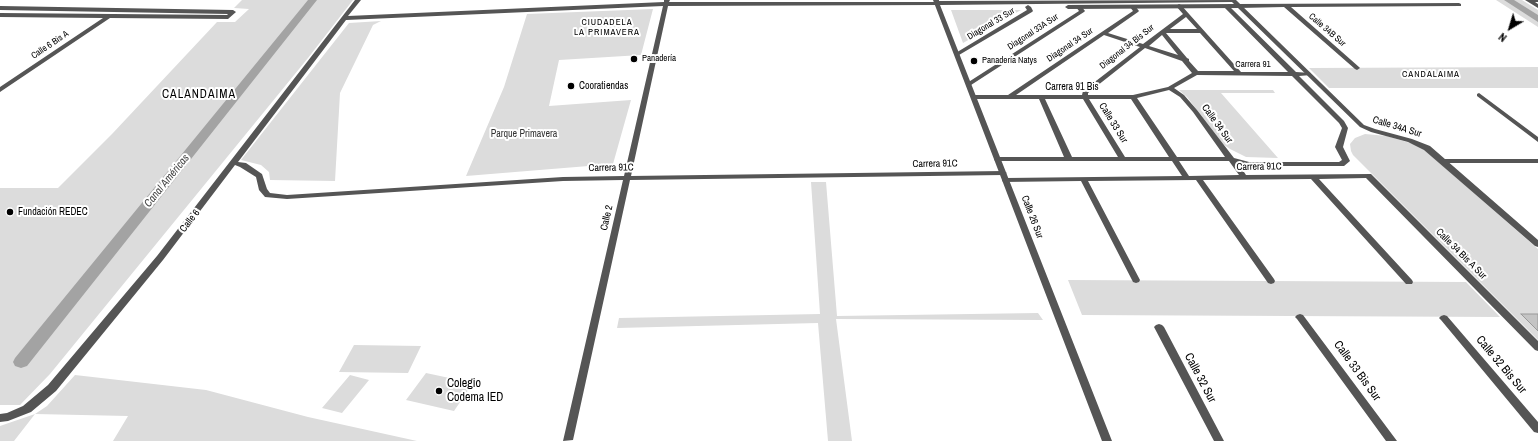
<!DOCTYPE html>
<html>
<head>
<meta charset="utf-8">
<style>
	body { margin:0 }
	#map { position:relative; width:1538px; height:441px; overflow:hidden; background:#fff; font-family:"Archivo Narrow",sans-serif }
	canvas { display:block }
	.north { position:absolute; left:1490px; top:8px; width:40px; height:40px; -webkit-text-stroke:3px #fff; paint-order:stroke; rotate:218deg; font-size:11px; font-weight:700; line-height:16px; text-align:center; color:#000 }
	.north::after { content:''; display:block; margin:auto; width:14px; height:18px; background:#000; clip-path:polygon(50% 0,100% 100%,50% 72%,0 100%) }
</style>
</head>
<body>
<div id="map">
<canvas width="1538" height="441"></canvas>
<div class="north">N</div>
</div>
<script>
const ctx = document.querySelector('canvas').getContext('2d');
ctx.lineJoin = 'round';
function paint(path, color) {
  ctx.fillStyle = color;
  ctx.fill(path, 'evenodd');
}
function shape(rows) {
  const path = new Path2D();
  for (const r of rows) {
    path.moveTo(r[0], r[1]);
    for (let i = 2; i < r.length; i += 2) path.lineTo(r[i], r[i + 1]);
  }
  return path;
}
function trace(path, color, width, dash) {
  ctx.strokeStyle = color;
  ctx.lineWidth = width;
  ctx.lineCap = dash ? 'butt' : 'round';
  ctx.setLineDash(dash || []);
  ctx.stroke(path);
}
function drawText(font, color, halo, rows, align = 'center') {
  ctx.font = font + ' "Archivo Narrow",sans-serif';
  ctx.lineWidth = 4;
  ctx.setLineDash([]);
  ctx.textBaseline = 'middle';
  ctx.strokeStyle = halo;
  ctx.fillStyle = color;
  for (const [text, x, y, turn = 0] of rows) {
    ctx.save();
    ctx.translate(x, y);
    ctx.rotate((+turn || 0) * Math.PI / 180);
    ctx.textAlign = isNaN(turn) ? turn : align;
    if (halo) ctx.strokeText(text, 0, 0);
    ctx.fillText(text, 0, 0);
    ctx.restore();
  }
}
paint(shape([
	[242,0,353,0,308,58,50,374,20,405,0,405,0,188,58,188,112,134,217,22,235,22,249,9,234,8],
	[1496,0,1522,0,1538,10,1538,27],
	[653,9,641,55,559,60,549,106,631,100,613,164,466,176,504,87,527,14],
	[951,10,1021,10,963,43],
	[381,21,373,25,340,93,335,181,270,180,269,172,261,165,241,160,349,23],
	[1538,67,1538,88,1329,88,1309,68],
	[1179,90,1273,90,1275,93,1221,93,1278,158,1246,157,1230,149,1224,145,1187,97],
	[1365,134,1387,136,1420,146,1538,249,1538,340,1353,155,1351,151,1350,144,1355,138],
	[811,182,826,182,837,316,1038,313,1043,320,836,319,852,441,828,441,818,323,617,328,619,318,820,314],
	[1068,280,1466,282,1500,317,1082,315],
	[354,345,421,346,408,373,339,372],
	[426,373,473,383,454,411,406,400],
	[75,375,206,390,308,417,417,441,113,441,128,416,35,414,14,441,0,441,0,426,35,414,47,406],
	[350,375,369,380,342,413,322,408]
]), '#dcdcdc');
paint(shape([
	[308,0,317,0,27,366,21,368,15,366,13,362,15,358,308,0],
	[1504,0,1514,0,1538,15,1538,22,1504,0]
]), '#a3a3a3');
const building = shape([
	[1521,314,1538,314,1538,331,1521,314]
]);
paint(building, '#c4c4c4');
trace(building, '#999', 1);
paint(shape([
	[355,0,361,0,348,16,664,2,664,0,670,0,669,2,939,2,939,4,937,5,668,6,631,176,1003,171,1007,173,1003,175,630,180,573,440,563,441,623,180,563,181,287,199,265,197,259,190,256,177,240,167,235,165,163,260,56,391,31,412,8,421,0,422,0,414,7,413,23,406,48,385,157,256,355,0],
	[663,6,624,176,563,177,287,195,270,193,267,189,262,174,246,163,238,162,346,20,663,6],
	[1530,0,1538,0,1538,2,1533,2,1530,0],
	[1459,3,1461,4,1461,6,1291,7,1359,67,1360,68,1357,70,1355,69,1284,7,1239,8,1236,6,1239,4,1459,3],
	[1179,4,1181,5,1241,72,1288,72,1223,6,1228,5,1296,72,1311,73,1311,75,1299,76,1344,121,1348,128,1343,147,1350,161,1344,166,1249,166,1238,163,1246,175,1371,174,1538,341,1538,351,1535,350,1366,178,1319,179,1412,280,1413,282,1412,284,1406,284,1311,179,1203,180,1274,279,1275,281,1274,283,1271,284,1268,283,1196,180,1088,181,1140,280,1139,282,1136,283,1133,282,1132,280,1081,181,1003,182,1002,180,1006,178,1182,176,1172,161,995,161,994,159,998,157,1064,157,1039,99,974,99,971,97,974,95,1008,95,1133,11,1130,7,1131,6,1135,6,1139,11,1138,12,1108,33,1143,44,1183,14,1176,6,1179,4],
	[1186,17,1197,29,1170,29,1186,17],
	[1166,33,1200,33,1234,71,1198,71,1189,61,1189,59,1187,58,1166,33],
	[1104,35,1140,47,1083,91,1082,95,1016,95,1104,35],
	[1162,35,1178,55,1149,46,1162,35],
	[1145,48,1182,61,1192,73,1168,87,1133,95,1088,95,1088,93,1145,48],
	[1197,75,1292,76,1339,123,1342,128,1335,147,1342,160,1339,162,1249,162,1234,158,1197,110,1184,95,1174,88,1197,75],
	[1169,90,1180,97,1193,112,1225,157,1177,157,1137,98,1169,90],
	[1045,99,1083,99,1118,157,1072,157,1045,99],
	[1089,99,1131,99,1169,157,1125,157,1089,99],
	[1179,161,1229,161,1239,175,1189,176,1179,161],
	[1028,5,1031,7,1033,11,1032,12,959,55,955,55,954,54,1027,10,1025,7,1028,5],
	[0,6,233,10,236,12,228,19,110,18,0,92,0,87,103,18,0,17,0,13,227,15,228,14,0,10,0,6],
	[1077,6,1081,6,1085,11,1084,12,971,85,967,85,967,83,1079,11,1076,7,1077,6],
	[1479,93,1538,137,1538,142,1477,96,1477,94,1479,93],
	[1440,159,1538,159,1538,163,1440,163,1439,161,1440,159],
	[1300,314,1303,315,1397,441,1386,441,1297,319,1295,317,1297,315,1300,314],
	[1444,315,1447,316,1538,422,1538,433,1534,432,1441,320,1439,318,1441,316,1444,315],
	[1159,324,1162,325,1164,327,1224,441,1214,441,1154,327,1156,325,1159,324]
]), '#555');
paint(shape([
	[933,0,939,0,939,1,1236,0,1364,125,1375,129,1412,139,1430,146,1538,240,1538,247,1535,246,1424,150,1408,142,1371,132,1360,127,1238,8,1068,9,1065,7,1068,5,1234,4,1232,2,940,5,1112,441,1102,441,933,0],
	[1525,0,1532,0,1538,4,1538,8,1525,0]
]), '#555');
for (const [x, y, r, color] of [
	[634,59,4,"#000"],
	[974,61,4,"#000"],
	[571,86,4,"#000"],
	[10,212,4,"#000"],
	[439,391,4,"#000"]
]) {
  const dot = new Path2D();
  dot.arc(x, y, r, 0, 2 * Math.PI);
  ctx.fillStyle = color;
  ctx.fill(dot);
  trace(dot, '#fff', 1.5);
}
ctx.letterSpacing = '1px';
drawText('9px', '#000', '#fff', [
	["CIUDADELA",607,23],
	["LA PRIMAVERA",607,33],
	["CANDALAIMA",1431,75]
]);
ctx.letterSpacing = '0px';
drawText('9px', '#000', '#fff', [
	["Diagonal 33 Sur",991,24,-31],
	["Calle 34B Sur",1327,30,41],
	["Diagonal 33A Sur",1033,32,-33],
	["Calle 6 Bis A",50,45,-34],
	["Diagonal 34 Sur",1070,45,-34],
	["Diagonal 34 Bis Sur",1127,47,-38],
	["Carrera 91",1253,65]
]);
drawText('9px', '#000', '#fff', [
	["Panadería",642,59],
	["Panadería Natys",982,61]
], 'left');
drawText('10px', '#000', '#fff', [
	["Cooratiendas",579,86],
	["Fundación REDEC",18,212]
], 'left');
drawText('10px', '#000', '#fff', [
	["Carrera 91 Bis",1072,87],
	["Calle 33 Sur",1113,123,58],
	["Calle 34 Sur",1217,124,54],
	["Calle 34A Sur",1397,127,17],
	["Carrera 91C",935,164,-1],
	["Carrera 91C",1259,167,-1],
	["Carrera 91C",611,168,-1],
	["Calle 26 Sur",1032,217,69],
	["Calle 2",607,218,-77],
	["Calle 6",190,221,-52],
	["Calle 34 Bis A Sur",1461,254,45]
]);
drawText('10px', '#333', '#fff', [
	["Parque Primavera",524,134]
]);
drawText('italic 11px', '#444', '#fff', [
	["Canal Américas",167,181,-51]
]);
ctx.letterSpacing = '1px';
drawText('12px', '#000', '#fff', [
	["CALANDAIMA",199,95]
]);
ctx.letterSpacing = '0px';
drawText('12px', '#000', '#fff', [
	["Calle 32 Bis Sur",1501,365,50],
	["Calle 33 Bis Sur",1357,371,54],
	["Calle 32 Sur",1200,378,62]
]);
drawText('12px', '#000', '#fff', [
	["Colegio",447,384],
	["Codema IED",447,398]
], 'left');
</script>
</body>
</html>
